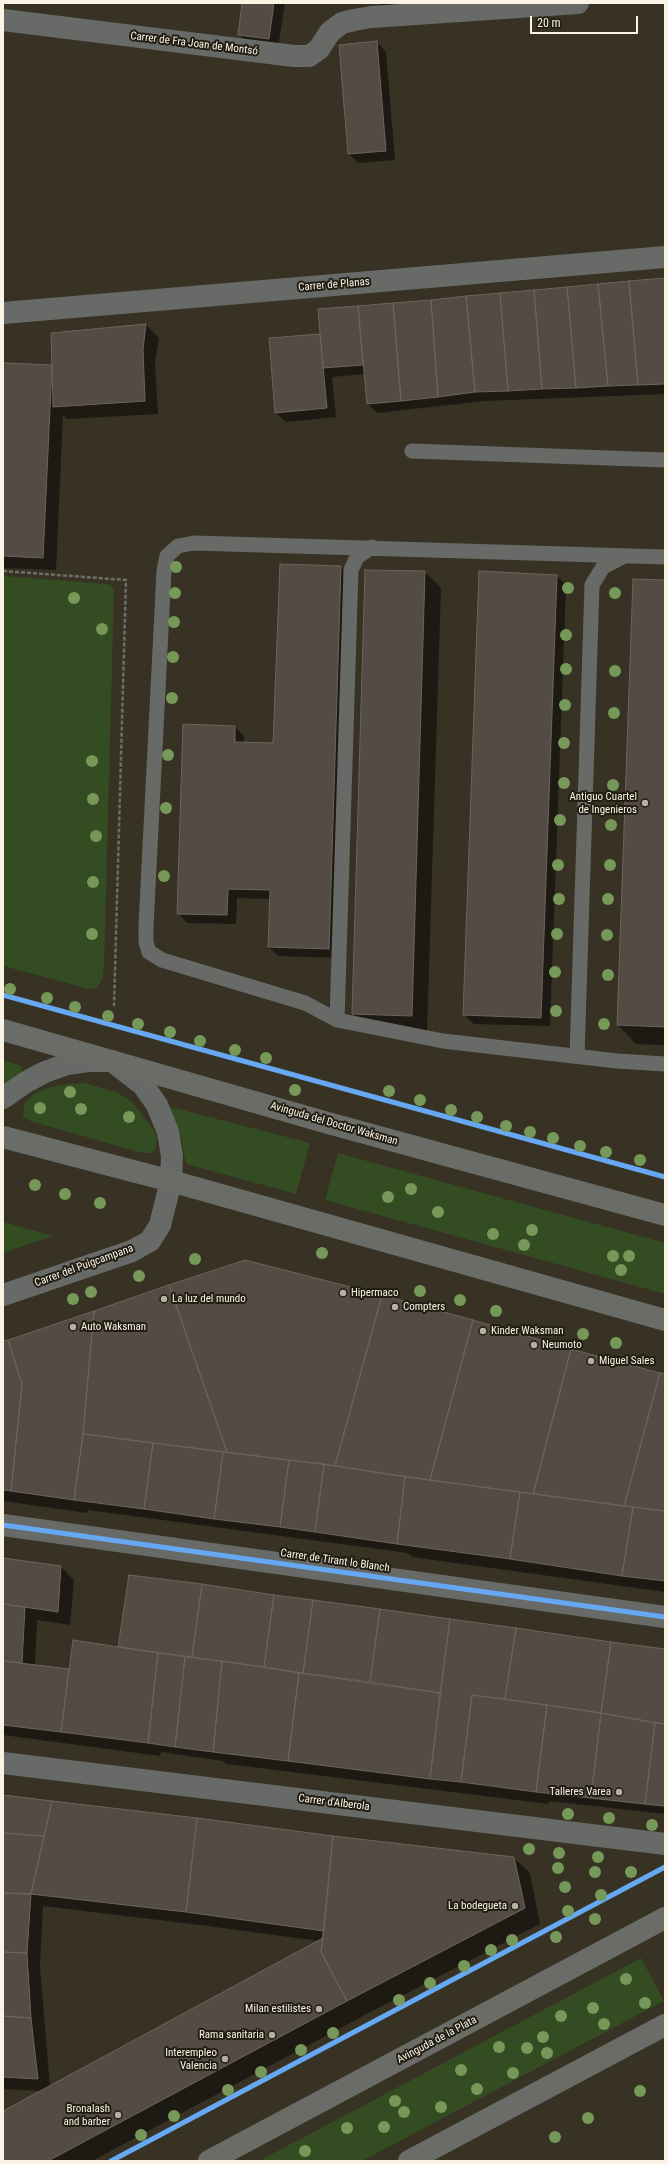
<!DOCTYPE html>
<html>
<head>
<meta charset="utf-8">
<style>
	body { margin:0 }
	#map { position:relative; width:668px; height:2164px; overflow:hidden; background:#373224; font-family:"Roboto Condensed",sans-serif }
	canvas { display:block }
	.frame { position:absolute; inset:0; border:4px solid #fbf4e5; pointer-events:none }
	.scale { position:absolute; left:530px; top:16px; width:108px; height:18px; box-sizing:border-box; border:2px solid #fbf4e5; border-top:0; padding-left:5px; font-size:12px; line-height:14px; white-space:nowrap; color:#fbf4e5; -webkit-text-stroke:3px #211d12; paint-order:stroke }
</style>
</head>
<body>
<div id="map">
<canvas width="668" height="2164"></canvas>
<div class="frame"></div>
<div class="scale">20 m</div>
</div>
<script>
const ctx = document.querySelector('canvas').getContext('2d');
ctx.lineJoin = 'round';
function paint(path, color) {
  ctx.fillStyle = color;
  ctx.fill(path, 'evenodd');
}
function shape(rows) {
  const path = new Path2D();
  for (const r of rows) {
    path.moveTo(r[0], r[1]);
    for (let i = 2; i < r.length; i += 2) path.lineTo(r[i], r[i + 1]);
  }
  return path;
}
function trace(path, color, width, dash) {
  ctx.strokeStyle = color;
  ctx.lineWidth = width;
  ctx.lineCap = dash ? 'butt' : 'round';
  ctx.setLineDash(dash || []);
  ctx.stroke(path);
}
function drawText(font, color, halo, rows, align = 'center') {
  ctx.font = font + ' "Roboto Condensed",sans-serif';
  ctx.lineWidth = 4;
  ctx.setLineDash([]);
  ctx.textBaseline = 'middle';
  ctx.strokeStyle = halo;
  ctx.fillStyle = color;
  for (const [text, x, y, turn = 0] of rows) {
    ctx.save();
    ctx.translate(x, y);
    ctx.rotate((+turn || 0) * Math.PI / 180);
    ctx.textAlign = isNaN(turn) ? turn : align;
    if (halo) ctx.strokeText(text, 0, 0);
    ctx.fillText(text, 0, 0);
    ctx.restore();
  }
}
paint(shape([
	[3,576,106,584,111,585,114,590,104,968,102,980,97,988,89,989,3,966],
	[3,1060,22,1066,22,1071,3,1086],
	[85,1083,118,1093,132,1102,153,1129,157,1138,155,1150,150,1153,143,1153,30,1121,23,1116,24,1104,34,1094,47,1088,67,1084],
	[171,1107,310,1143,296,1194,186,1164,181,1138,169,1110],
	[338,1153,665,1243,665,1294,325,1200],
	[3,1222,53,1236,3,1253],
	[641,1958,664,2001,362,2161,259,2161]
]), '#344c21');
paint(shape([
	[244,3,285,3,278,48,249,44,239,35],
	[378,3,416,3,381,6],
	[377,42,386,52,395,160,358,163,349,154],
	[665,278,665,394,485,401,377,413,368,404,365,374,332,377,336,417,286,422,276,413,270,339,321,335,319,310],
	[146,325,159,338,155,363,158,414,67,419,63,415,56,570,3,568,3,364,53,366],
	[341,567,350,576,338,958,278,956,269,947,270,899,237,898,236,924,187,923,178,913,235,727,244,736,244,743,274,744],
	[366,571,425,572,441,588,427,1032,368,1029,353,1014],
	[556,575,566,585,550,1026,474,1024,464,1015],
	[665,581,665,1045,636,1044,618,1025],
	[170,1286,570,1350,665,1375,665,1592,412,1557,408,1553,88,1510,87,1513,3,1501,3,1341],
	[3,1559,61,1567,74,1580,70,1625,37,1620,35,1666,70,1670,121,1648,119,1647,449,1620,665,1650,665,1805,550,1792,550,1794,665,1807,665,1814,549,1801,549,1804,227,1764,223,1761,161,1752,160,1756,3,1735],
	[3,1796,514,1858,530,1873,540,1924,363,2016,92,2161,3,2161,3,2120,42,2091,3,2089],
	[43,1906,200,1925,319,1941,50,2087,40,1967]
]), '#0007');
const building = shape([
	[242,3,274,3,269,39,238,35,242,3],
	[377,41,386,151,348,154,339,45,377,41],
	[665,278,665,384,638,385,629,281,665,278],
	[629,281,638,385,608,386,598,284,629,281],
	[598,284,608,386,576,388,567,287,598,284],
	[567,287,576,388,542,389,534,290,567,287],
	[534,290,542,389,508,391,500,293,534,290],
	[500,293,508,391,475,392,466,296,500,293],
	[466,296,475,392,438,397,431,300,466,296],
	[431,300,438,397,401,401,393,303,431,300],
	[393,303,401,401,367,404,358,306,393,303],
	[358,306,363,365,323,368,318,309,358,306],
	[146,324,143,349,145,401,53,407,51,333,146,324],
	[320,334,327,408,275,413,269,338,320,334],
	[3,363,52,365,43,558,3,556,3,363],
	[280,564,341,566,329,949,268,947,270,890,228,889,227,915,177,914,183,724,235,726,235,742,273,743,280,564],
	[365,570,425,571,412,1016,352,1014,365,570],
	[479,571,557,575,541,1018,463,1015,479,571],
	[633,579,665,580,665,1027,617,1025,633,579],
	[245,1260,382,1295,335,1466,227,1452,169,1285,245,1260],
	[169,1285,227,1452,83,1434,94,1311,169,1285],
	[382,1295,473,1320,430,1480,335,1466,382,1295],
	[94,1311,83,1434,74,1500,11,1491,22,1384,8,1340,94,1311],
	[473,1320,571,1349,533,1494,430,1480,473,1320],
	[8,1340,22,1384,11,1491,3,1490,3,1341,8,1340],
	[571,1349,660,1373,624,1506,533,1494,571,1349],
	[660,1373,665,1374,665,1511,624,1506,660,1373],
	[83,1434,153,1443,144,1509,74,1500,83,1434],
	[153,1443,223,1452,214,1519,144,1509,153,1443],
	[223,1452,289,1460,280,1527,214,1519,223,1452],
	[289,1460,324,1464,315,1532,280,1527,289,1460],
	[324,1464,405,1477,397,1544,315,1532,324,1464],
	[405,1477,520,1492,510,1559,397,1544,405,1477],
	[520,1492,633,1507,622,1576,510,1559,520,1492],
	[633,1507,665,1511,665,1581,622,1576,633,1507],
	[3,1558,61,1566,58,1612,3,1604,3,1558],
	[129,1575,202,1584,192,1657,118,1647,129,1575],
	[202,1584,274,1595,264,1667,192,1657,202,1584],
	[274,1595,313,1600,303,1673,264,1667,274,1595],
	[313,1600,380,1609,370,1682,303,1673,313,1600],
	[3,1604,25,1607,22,1663,3,1661,3,1604],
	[380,1609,450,1619,440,1693,370,1682,380,1609],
	[450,1619,516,1628,505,1699,472,1695,461,1782,430,1779,450,1619],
	[516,1628,611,1642,601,1713,505,1699,516,1628],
	[73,1640,158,1653,148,1743,61,1732,73,1640],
	[611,1642,665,1649,665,1724,601,1713,611,1642],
	[158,1653,185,1657,175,1747,148,1743,158,1653],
	[185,1657,222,1661,213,1752,175,1747,185,1657],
	[3,1661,69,1669,61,1732,3,1725,3,1661],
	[222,1661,299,1673,288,1761,213,1752,222,1661],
	[299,1673,440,1693,430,1779,288,1761,299,1673],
	[472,1695,547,1705,536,1792,461,1782,472,1695],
	[547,1705,601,1713,591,1798,536,1792,547,1705],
	[601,1713,655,1723,645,1804,591,1798,601,1713],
	[655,1723,665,1724,665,1806,645,1804,655,1723],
	[3,1795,52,1801,44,1836,3,1833,3,1795],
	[52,1801,197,1818,186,1912,31,1894,52,1801],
	[197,1818,333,1836,324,1931,186,1912,197,1818],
	[3,1833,44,1836,31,1894,3,1893,3,1833],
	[333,1836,514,1857,525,1908,347,2001,321,1952,333,1836],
	[3,1893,31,1894,27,1953,3,1952,3,1893],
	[323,1938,321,1952,347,2001,48,2161,3,2161,3,2116,5,2110,323,1938],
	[3,1952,27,1953,31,2018,3,2016,3,1952],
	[3,2016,31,2018,38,2079,3,2077,3,2016]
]);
paint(building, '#534b44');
trace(building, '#6d655d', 1);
trace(shape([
	[3,571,126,580,114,1006]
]), '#6e6e69', 2.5, [4, 2]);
trace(shape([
	[412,451,665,460],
	[665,557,194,543,178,546,167,556,164,571,146,926,146,942,149,952,162,960,305,1003,337,1020,443,1041,617,1061,665,1064],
	[337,1020,351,570,357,557,372,547],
	[577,1056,592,585,603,567,624,556]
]), '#686a68', 15);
trace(shape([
	[3,20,294,56,309,56,319,49,330,32,342,23,354,20,371,17,578,3],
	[3,313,665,257],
	[3,1098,26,1082,45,1072,67,1064,88,1061,112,1061,143,1085,157,1105,168,1132,172,1156,171,1181,160,1225,150,1241,132,1251,3,1295],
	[3,1525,665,1617],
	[3,1763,665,1844]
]), '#686a68', 22);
trace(shape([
	[3,1030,328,1123,665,1215],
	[3,1137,171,1181,665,1320],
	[209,2161,665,1918],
	[409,2161,665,2025]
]), '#6a6c68', 22);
trace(shape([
	[3,995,665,1177],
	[3,1525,665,1617],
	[111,2161,665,1867]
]), '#66a8f1', 5);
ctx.fillStyle = '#769859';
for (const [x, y] of [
	[176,567],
	[568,588],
	[175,593],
	[615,593],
	[74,598],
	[174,622],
	[102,629],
	[566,635],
	[173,657],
	[566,669],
	[615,671],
	[172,698],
	[565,705],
	[614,713],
	[564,743],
	[168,755],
	[92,761],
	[564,783],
	[613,785],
	[93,799],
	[166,808],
	[560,820],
	[611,825],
	[96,836],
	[558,865],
	[610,865],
	[164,876],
	[93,882],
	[559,899],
	[608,899],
	[92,934],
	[557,934],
	[607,935],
	[555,972],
	[608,975],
	[10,989],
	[47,998],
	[75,1007],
	[556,1011],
	[108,1016],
	[138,1024],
	[604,1024],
	[170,1032],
	[200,1041],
	[235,1050],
	[266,1058],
	[295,1090],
	[389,1091],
	[70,1092],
	[420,1100],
	[40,1108],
	[81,1109],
	[451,1110],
	[129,1117],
	[477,1117],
	[506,1126],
	[530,1132],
	[553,1138],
	[580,1146],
	[606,1152],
	[640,1160],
	[35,1185],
	[411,1189],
	[65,1194],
	[388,1197],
	[100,1203],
	[438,1212],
	[532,1230],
	[493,1234],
	[524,1245],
	[322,1253],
	[613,1256],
	[629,1256],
	[195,1259],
	[621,1270],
	[139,1276],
	[420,1291],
	[91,1292],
	[73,1299],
	[460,1300],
	[496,1311],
	[583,1334],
	[616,1343],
	[568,1814],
	[609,1818],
	[652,1825],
	[529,1849],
	[559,1853],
	[598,1857],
	[558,1868],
	[595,1872],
	[631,1872],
	[565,1887],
	[601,1895],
	[568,1911],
	[595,1919],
	[556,1937],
	[512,1940],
	[491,1950],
	[464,1966],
	[626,1979],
	[430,1983],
	[399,2000],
	[645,2003],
	[593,2008],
	[561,2016],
	[604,2024],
	[333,2033],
	[543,2037],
	[499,2047],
	[527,2048],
	[301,2050],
	[547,2053],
	[461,2070],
	[261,2072],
	[513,2073],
	[477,2089],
	[228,2090],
	[640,2091],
	[395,2101],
	[441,2107],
	[404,2112],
	[174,2116],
	[588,2118],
	[384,2127],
	[347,2128],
	[141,2135],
	[555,2137],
	[305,2151]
]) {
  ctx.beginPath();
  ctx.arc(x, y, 6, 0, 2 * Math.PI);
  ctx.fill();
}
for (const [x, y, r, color] of [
	[645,803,4,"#b6b0a1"],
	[343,1293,4,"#b6b0a1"],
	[164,1299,4,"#b6b0a1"],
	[395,1307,4,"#b6b0a1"],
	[73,1327,4,"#b6b0a1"],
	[483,1331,4,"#b6b0a1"],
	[534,1345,4,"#b6b0a1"],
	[591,1361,4,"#b6b0a1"],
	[619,1792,4,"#b6b0a1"],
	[515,1906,4,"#b6b0a1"],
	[319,2009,4,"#b6b0a1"],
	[272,2035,4,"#b6b0a1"],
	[225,2059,4,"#b6b0a1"],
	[118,2115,4,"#b6b0a1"]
]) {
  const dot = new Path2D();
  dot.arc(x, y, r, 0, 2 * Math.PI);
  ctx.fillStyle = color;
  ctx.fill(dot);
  trace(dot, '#211d12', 1.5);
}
drawText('11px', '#fbf4e5', '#211d12', [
	["Carrer de Fra Joan de Montsó",194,44,7],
	["Carrer de Planas",334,285,-5],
	["Avinguda del Doctor Waksman",334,1124,16],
	["Carrer del Puigcampana",84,1266,-20],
	["Carrer de Tirant lo Blanch",335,1561,8],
	["Carrer d'Alberola",334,1803,7],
	["Avinguda de la Plata",437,2040,-28]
]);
drawText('11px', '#fbf4e5', '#211d12', [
	["Antiguo Cuartel",637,797],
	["de Ingenieros",637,810],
	["Hipermaco",351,1293,"left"],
	["La luz del mundo",172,1299,"left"],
	["Compters",403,1307,"left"],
	["Auto Waksman",81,1327,"left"],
	["Kinder Waksman",491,1331,"left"],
	["Neumoto",542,1345,"left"],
	["Miguel Sales",599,1361,"left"],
	["Talleres Varea",611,1792],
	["La bodegueta",507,1906],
	["Milan estilistes",311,2009],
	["Rama sanitaria",264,2035],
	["Interempleo",217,2053],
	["Valencia",217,2066],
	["Bronalash",110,2109],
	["and barber",110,2122]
], 'right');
</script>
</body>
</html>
